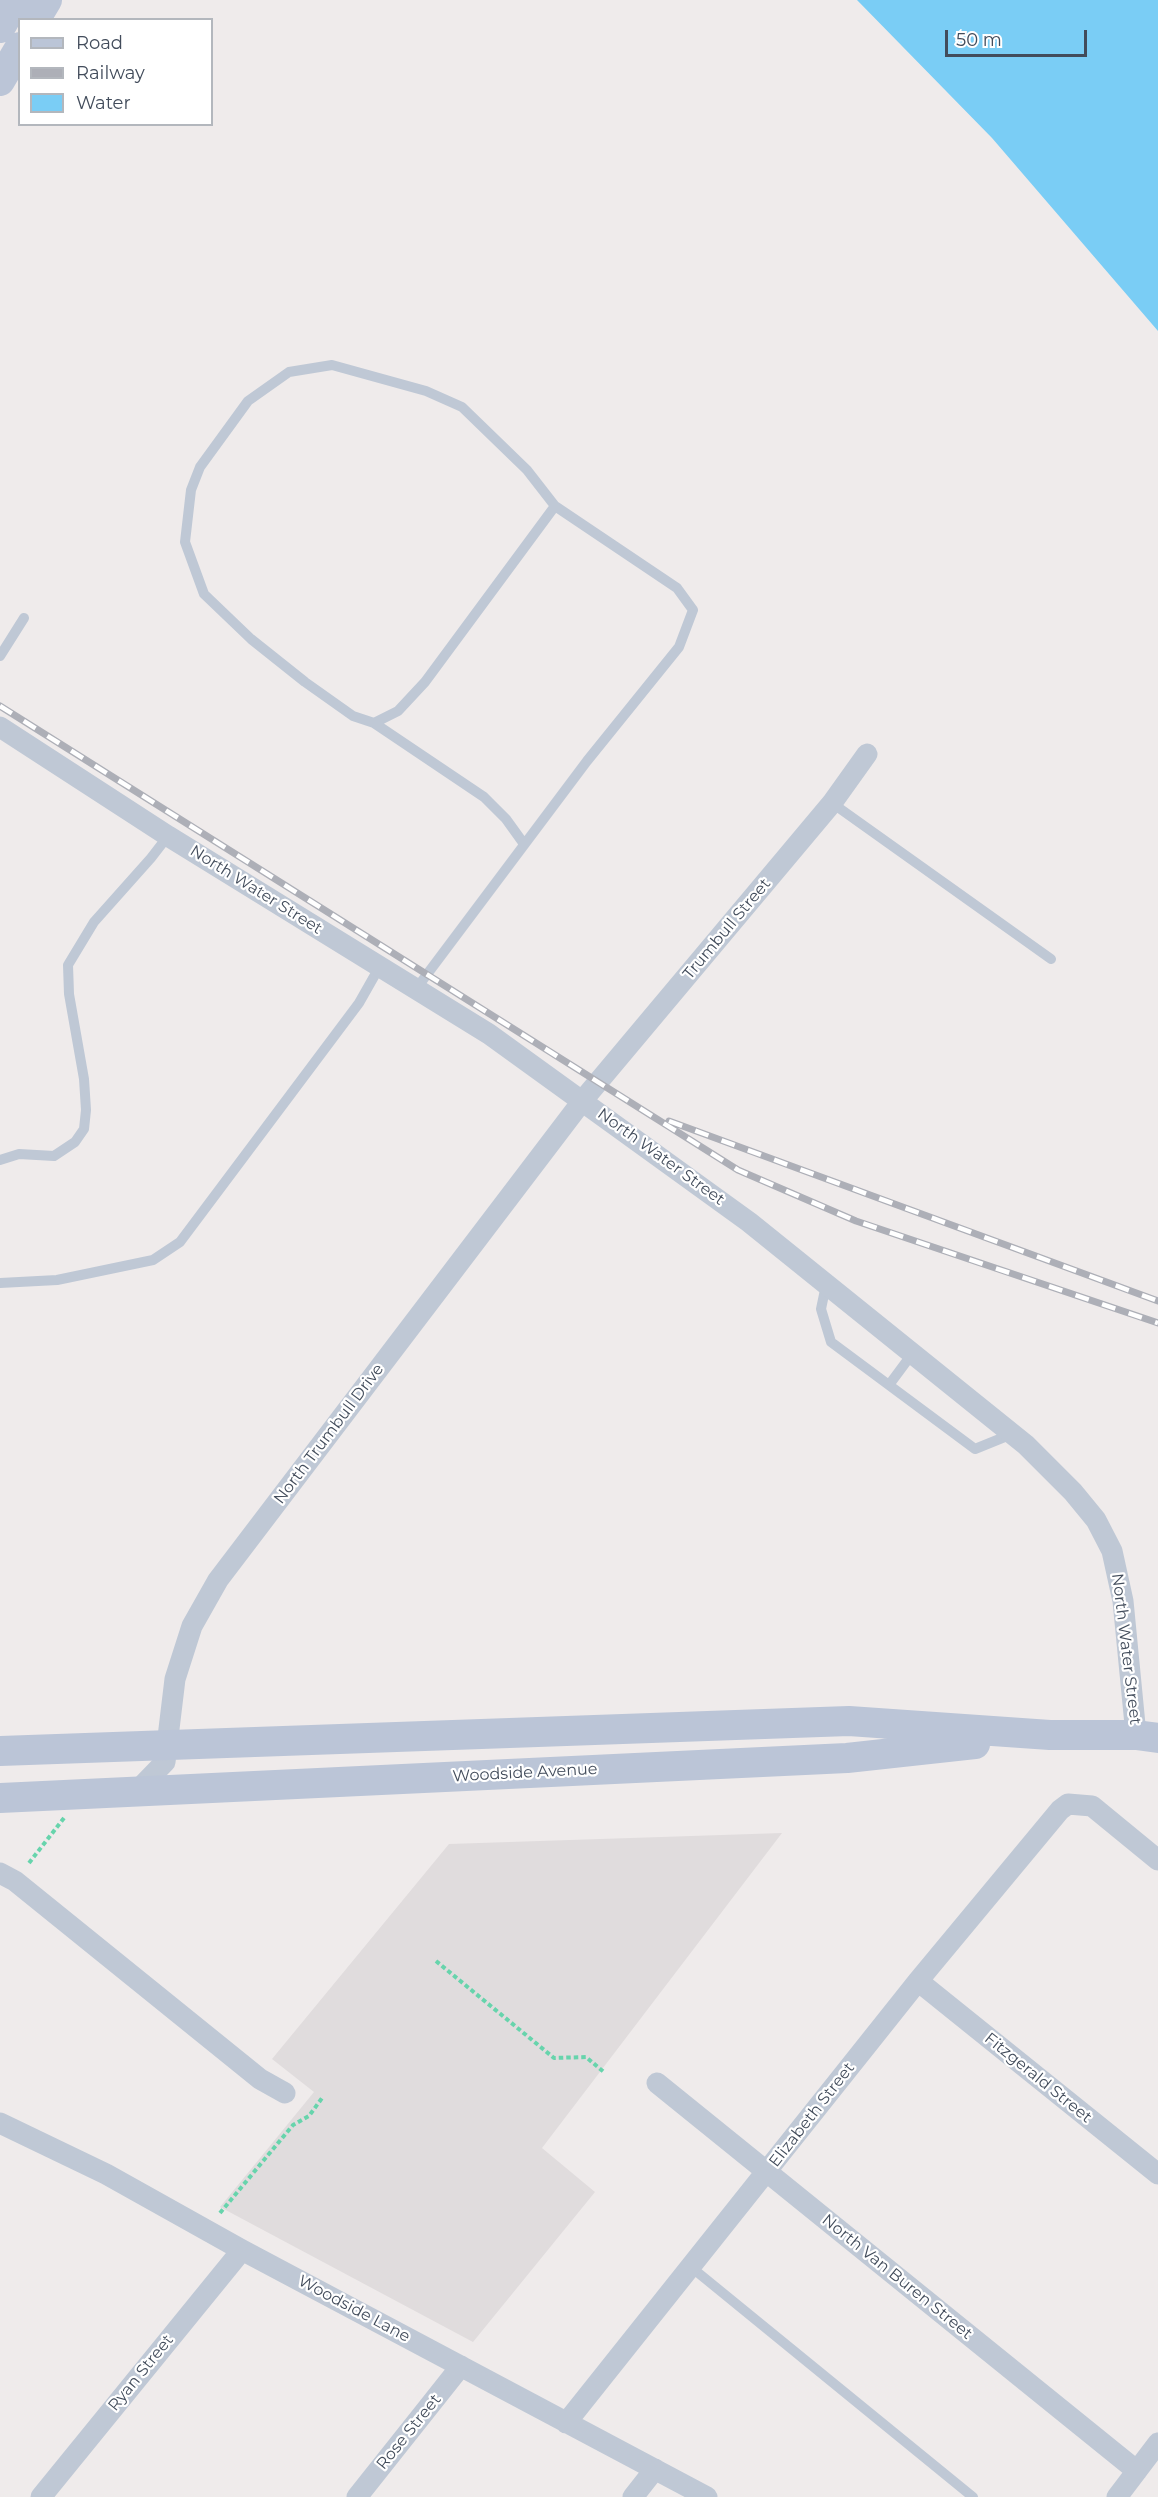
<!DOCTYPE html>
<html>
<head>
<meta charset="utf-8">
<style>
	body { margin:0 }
	#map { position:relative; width:1158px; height:2497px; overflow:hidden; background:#efebeb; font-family:Montserrat,sans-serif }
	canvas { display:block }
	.legend { position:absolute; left:18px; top:18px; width:195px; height:108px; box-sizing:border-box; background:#fff; border:2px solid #b3b7bd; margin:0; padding:8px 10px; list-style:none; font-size:18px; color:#424c5b }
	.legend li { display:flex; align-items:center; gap:12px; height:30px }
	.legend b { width:30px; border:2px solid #b3b7bd }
	.scale { position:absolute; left:945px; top:30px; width:142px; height:27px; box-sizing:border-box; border:3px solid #424c5b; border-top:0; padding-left:8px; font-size:18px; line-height:21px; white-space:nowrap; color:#424c5b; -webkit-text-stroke:4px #fff; paint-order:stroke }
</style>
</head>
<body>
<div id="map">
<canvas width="1158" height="2497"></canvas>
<ul class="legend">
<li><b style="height:8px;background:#bbc5d7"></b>Road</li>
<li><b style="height:8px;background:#adafb7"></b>Railway</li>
<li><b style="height:16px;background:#7acdf5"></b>Water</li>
</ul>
<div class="scale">50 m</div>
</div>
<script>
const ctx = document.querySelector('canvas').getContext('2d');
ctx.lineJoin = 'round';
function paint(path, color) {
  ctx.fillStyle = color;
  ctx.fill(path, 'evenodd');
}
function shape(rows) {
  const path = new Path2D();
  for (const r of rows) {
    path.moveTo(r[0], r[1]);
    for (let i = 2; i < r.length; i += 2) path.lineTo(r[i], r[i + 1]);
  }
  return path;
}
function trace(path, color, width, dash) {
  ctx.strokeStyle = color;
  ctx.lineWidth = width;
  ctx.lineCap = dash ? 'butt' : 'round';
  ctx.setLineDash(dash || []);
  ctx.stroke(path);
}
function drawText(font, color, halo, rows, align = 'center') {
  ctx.font = font + ' Montserrat,sans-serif';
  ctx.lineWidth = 4.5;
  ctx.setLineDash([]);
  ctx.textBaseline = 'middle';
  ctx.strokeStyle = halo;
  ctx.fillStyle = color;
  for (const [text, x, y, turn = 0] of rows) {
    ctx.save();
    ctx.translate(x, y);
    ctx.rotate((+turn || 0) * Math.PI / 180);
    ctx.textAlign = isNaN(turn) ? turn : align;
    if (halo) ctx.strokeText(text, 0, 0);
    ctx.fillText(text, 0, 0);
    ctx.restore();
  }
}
paint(shape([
	[782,1833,542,2148,595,2192,473,2342,220,2207,314,2092,272,2059,449,1844]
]), '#e0dcdd');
paint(shape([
	[857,0,1158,0,1158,331,992,138]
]), '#7acdf5');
trace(shape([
	[29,1863,64,1818],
	[436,1961,554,2058,586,2057,605,2073],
	[220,2213,293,2125,309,2116,322,2098]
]), '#67d4ac', 4, [4.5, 3]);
trace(shape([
	[0,656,24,618],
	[374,723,484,797,506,819,524,844],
	[832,803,1051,959],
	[416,989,587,761,679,647,693,610,677,588,555,506,527,470,462,407,426,391,332,365,289,372,248,401,200,467,191,490,185,542,204,594,251,639,305,682,353,716,374,723,398,711,425,682,555,506],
	[0,1160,19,1154,54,1156,75,1142,84,1129,86,1110,84,1079,69,994,68,965,94,922,151,858,168,836],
	[0,1283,57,1280,153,1260,180,1242,359,1003,380,966],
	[826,1285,821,1309,831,1342,975,1449,1012,1434],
	[889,1385,912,1354],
	[691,2267,973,2497]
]), '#bfc8d5', 10);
trace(shape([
	[0,727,168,836,489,1034,749,1222,1026,1445,1073,1492,1096,1520,1112,1551,1123,1601,1136,1735],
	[135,1793,165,1762,175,1679,192,1626,218,1580,583,1100,832,803,867,754],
	[0,1873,15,1881,260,2079,285,2093],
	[918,1981,1158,2174],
	[657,2083,1137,2471],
	[0,2123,106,2174,242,2250,707,2497],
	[566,2423,918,1981,1060,1810,1068,1804,1092,1806,1158,1860],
	[41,2497,242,2250],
	[357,2497,461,2366],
	[633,2497,655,2469],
	[1117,2497,1158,2443]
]), '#bfc8d5', 21);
trace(shape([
	[35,20,47,0],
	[0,28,16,0],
	[0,81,20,47],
	[0,1751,849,1721,1050,1735,1136,1735,1158,1738],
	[0,1798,847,1758,975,1744]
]), '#bbc5d7', 30);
const rail = shape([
	[0,706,738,1170,856,1221,1158,1323],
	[669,1121,1158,1301]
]);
trace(rail, '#adafb7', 7);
trace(rail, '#fff', 4.5, [14]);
drawText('16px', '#424c5b', '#fff', [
	["North Water Street",256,890,32],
	["Trumbull Street",727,929,-50],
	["North Water Street",661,1157,36],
	["North Trumbull Drive",329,1434,-53],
	["North Water Street",1126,1649,83],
	["Woodside Avenue",525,1773,-3],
	["Fitzgerald Street",1038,2078,39],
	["Elizabeth Street",812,2115,-52],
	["North Van Buren Street",897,2277,39],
	["Woodside Lane",354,2309,28],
	["Ryan Street",141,2373,-51],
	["Rose Street",409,2432,-51]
]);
</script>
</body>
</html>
